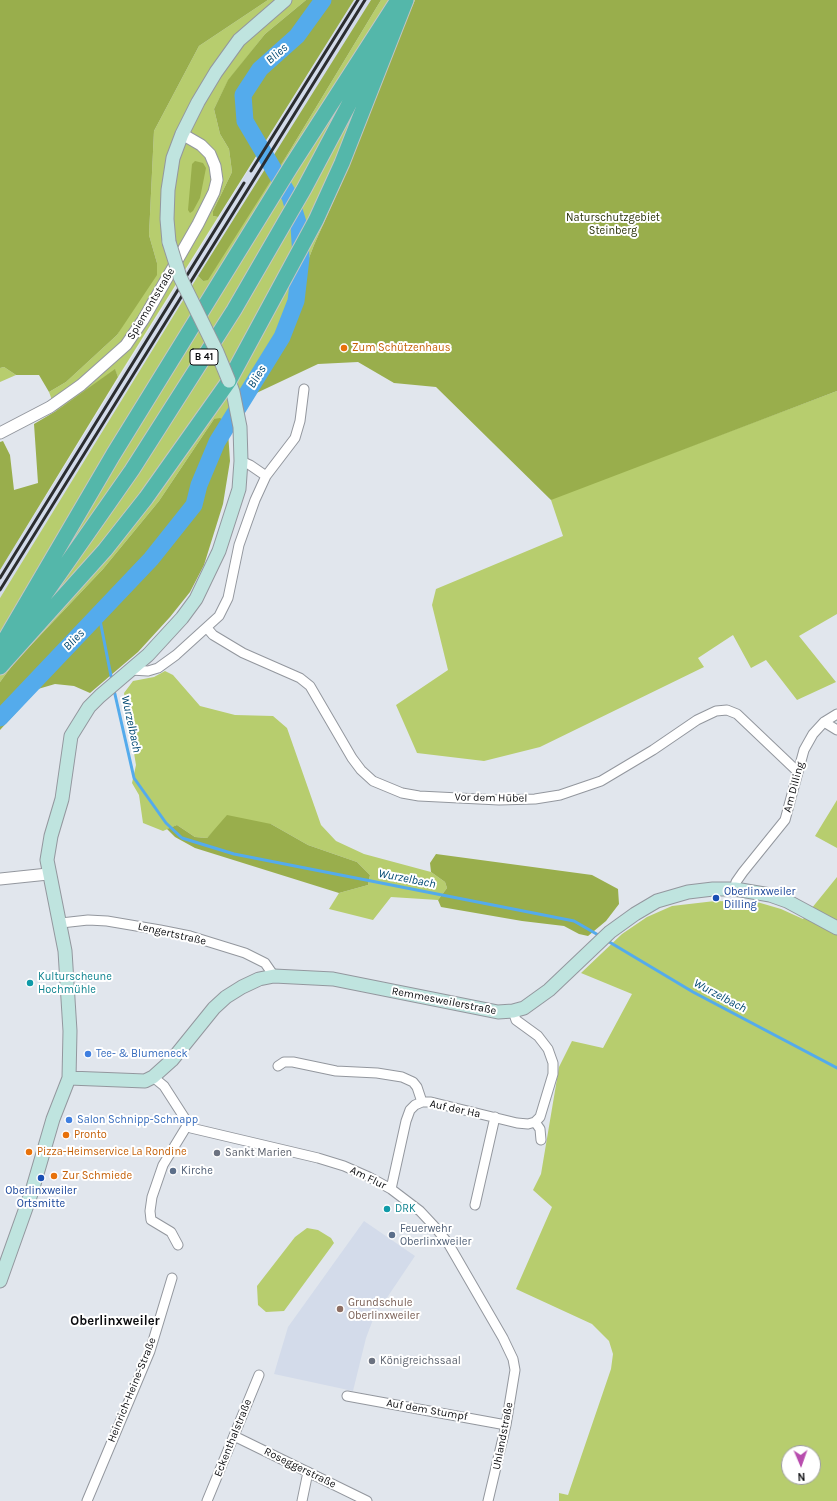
<!DOCTYPE html>
<html>
<head>
<meta charset="utf-8">
<style>
	body { margin:0 }
	#map { position:relative; width:837px; height:1501px; overflow:hidden; background:#e1e6ed; font-family:Karla,sans-serif }
	canvas { display:block }
	.north { position:absolute; left:781px; top:1445px; width:40px; height:40px; box-sizing:border-box; background:#fff; border:1px solid #9d9e9f; border-radius:50%; rotate:178deg; font-size:11px; font-weight:700; line-height:16px; text-align:center; color:#0b0c0f }
	.north::after { content:''; display:block; margin:auto; width:14px; height:18px; background:#b84dae; clip-path:polygon(50% 0,100% 100%,50% 72%,0 100%) }
</style>
</head>
<body>
<div id="map">
<canvas width="837" height="1501"></canvas>
<div class="north">N</div>
</div>
<script>
const ctx = document.querySelector('canvas').getContext('2d');
ctx.lineJoin = 'round';
function paint(path, color) {
  ctx.fillStyle = color;
  ctx.fill(path, 'evenodd');
}
function shape(rows) {
  const path = new Path2D();
  for (const r of rows) {
    path.moveTo(r[0], r[1]);
    for (let i = 2; i < r.length; i += 2) path.lineTo(r[i], r[i + 1]);
  }
  return path;
}
function trace(path, color, width, dash) {
  ctx.strokeStyle = color;
  ctx.lineWidth = width;
  ctx.lineCap = dash ? 'butt' : 'round';
  ctx.setLineDash(dash || []);
  ctx.stroke(path);
}
function drawText(font, color, halo, rows, align = 'center') {
  ctx.font = font + ' Karla,sans-serif';
  ctx.lineWidth = 4;
  ctx.setLineDash([]);
  ctx.textBaseline = 'middle';
  ctx.strokeStyle = halo;
  ctx.fillStyle = color;
  for (const [text, x, y, turn = 0] of rows) {
    ctx.save();
    ctx.translate(x, y);
    ctx.rotate((+turn || 0) * Math.PI / 180);
    ctx.textAlign = isNaN(turn) ? turn : align;
    if (halo) ctx.strokeText(text, 0, 0);
    ctx.fillText(text, 0, 0);
    ctx.restore();
  }
}
paint(shape([
	[354,0,371,0,0,598,0,570],
	[364,1221,415,1256,374,1317,366,1338,353,1391,274,1374,288,1327]
]), '#d3dbea');
paint(shape([
	[268,0,306,0,265,34,228,81,214,109,220,134,229,149,232,172,213,211,213,216,218,217,118,377,115,370,56,411,49,392,66,382,117,335,157,263,149,235,154,131,199,46],
	[381,0,415,0,393,48,374,102,349,166,314,245,293,299,280,330,246,388,248,397,227,419,228,432,224,420,214,419,159,501,103,569,14,663,0,682,0,598,198,276,203,281,289,152],
	[4,367,16,375,0,382,0,368],
	[837,391,837,614,799,636,836,682,797,700,766,660,751,668,733,635,698,658,704,667,540,747,484,761,417,753,396,705,448,670,432,605,436,589,563,536,551,500,553,498],
	[165,671,173,675,200,706,235,715,273,716,287,728,321,825,336,841,364,854,431,872,445,882,447,888,438,900,391,897,373,920,329,909,339,893,368,885,370,875,357,862,308,845,271,824,215,830,207,838,195,837,177,825,163,831,143,823,139,795,132,783,136,765,124,693,133,681,154,677],
	[837,800,837,848,815,836],
	[837,877,837,1501,559,1501,559,1493,568,1495,611,1369,613,1354,609,1341,592,1324,516,1289,552,1207,533,1190,541,1174,559,1067,572,1041,603,1048,632,994,581,973,622,934,647,917,672,906,715,901,757,902,781,909,803,919],
	[789,1453,813,1453,813,1477,789,1477],
	[307,1228,318,1230,331,1238,334,1243,284,1311,266,1312,258,1305,257,1286,295,1237]
]), '#b7cd6e');
paint(shape([
	[0,0,268,0,199,46,154,131,149,235,157,263,157,275,117,335,66,382,49,392,39,375,16,375,4,367,0,368],
	[306,0,354,0,218,217,213,216,213,211,232,172,229,149,220,134,214,109,228,80,265,34],
	[371,0,381,0,289,152,208,280,203,281,198,276],
	[415,0,837,0,837,391,551,500,436,387,394,383,358,362,318,364,248,397,246,388,253,373,280,330,293,299,314,245,349,166,374,102,393,48],
	[195,161,203,163,206,168,200,198,193,211,190,213,188,210,192,164],
	[115,369,118,377,0,570,0,442,3,441,10,455,14,490,38,483,34,424,56,411],
	[220,418,224,420,228,432,230,461,223,504,204,565,190,592,170,617,138,652,90,693,74,686,55,684,38,689,0,730,0,682,14,663,103,569,159,501,214,419],
	[227,815,271,824,308,845,357,862,370,875,368,885,339,893,195,848,175,837,167,829,177,825,195,837,207,838],
	[436,854,592,875,618,889,619,904,606,921,588,936,579,934,564,926,522,921,441,907,438,900,447,888,445,882,431,872,430,863]
]), '#99ae4c');
trace(shape([
	[99,615,112,681],
	[114,690,134,778,166,823,182,838,234,854,574,921,600,936],
	[606,940,693,992,837,1068]
]), '#54abec', 3);
trace(shape([
	[0,718,151,559,194,505,199,485,217,442,282,337,296,301,301,258,299,226,290,197,245,121,243,95,260,69,297,36,323,0]
]), '#54abec', 17);
const minor = shape([
	[241,461,250,465,266,476],
	[207,628,213,635,243,653,300,678,310,686,352,758,361,770,373,781,402,793,419,796,499,800,535,799,560,795,601,781,653,750,697,720,716,711,727,710,737,714,798,772],
	[131,670,148,671,158,668,176,655,219,616,228,598,239,545,255,500,266,476,295,438,300,421,304,389],
	[824,722,837,730],
	[735,889,736,882,743,872,785,820,804,750,813,734,824,722,837,714],
	[61,923,88,920,107,921,160,930,190,936,245,953,265,963,274,976],
	[278,1066,284,1062,293,1062,336,1071,377,1073,402,1077,413,1082,417,1087,422,1102],
	[153,1077,164,1086,191,1128,318,1158,344,1166,369,1177,391,1189,420,1211,434,1226,448,1243,503,1338,513,1359,515,1370,506,1425,488,1501],
	[535,1122,540,1129,541,1140],
	[391,1189,406,1121,410,1110,415,1105,422,1102,431,1102,517,1123,528,1124,535,1122,540,1117,553,1074,553,1063,548,1049,538,1036,516,1020,513,1011],
	[475,1205,495,1117],
	[178,1245,171,1232,151,1220,150,1211,152,1197,163,1165,188,1124],
	[347,1396,506,1425],
	[234,1436,367,1501],
	[87,1501,150,1351,172,1278],
	[207,1501,259,1375],
	[302,1501,308,1472]
]);
const tertiary = shape([
	[0,433,50,407,81,385,126,345,143,320,198,224,214,192,217,180,215,166,210,154,201,145,182,134],
	[0,879,48,874]
]);
const secondary = shape([
	[169,242,167,219,168,190,173,158,182,134,198,102,216,72,239,40,285,0],
	[69,1078,145,1081,153,1077,172,1060,214,1008,226,997,242,987,259,979,274,976,333,979,498,1012,513,1011,524,1008,549,990,610,932,635,914,657,901,688,892,713,889,735,889,770,895,787,901,837,928],
	[0,1281,32,1191,53,1119,69,1078,70,1031,65,951,47,860,51,836,62,799,71,736,89,707,100,696,148,655,182,618,196,599,219,551,239,489,241,461,240,427,233,392,229,381]
]);
const trunk = shape([
	[11,643,132,470,234,310,304,189,347,108,381,39],
	[0,648,113,455,290,168,398,0],
	[0,667,105,550,146,498,229,381,316,220,342,163,406,0]
]);
trace(minor, '#93979e', 11);
trace(tertiary, '#93979e', 13);
trace(secondary, '#93979e', 15);
trace(trunk, '#c4c5c5', 17);
trace(minor, '#fff', 9);
trace(tertiary, '#fff', 11);
trace(secondary, '#bfe4df', 13);
trace(trunk, '#54b7aa', 15);
trace(shape([
	[251,171,358,0],
	[0,578,244,183],
	[0,590,365,0]
]), '#2b2d30', 3);
const secondaryBridge = shape([
	[169,242,180,277,217,352,229,381]
]);
trace(secondaryBridge, '#93979e', 15, []);
trace(secondaryBridge, '#bfe4df', 13);
for (const [x, y, r, color] of [
	[344,348,4,"#e8710a"],
	[716,898,4,"#1a4fb4"],
	[30,983,4,"#0f9aa8"],
	[88,1054,4,"#3f7fe0"],
	[69,1120,4,"#3f7fe0"],
	[66,1135,4,"#e8710a"],
	[29,1152,4,"#e8710a"],
	[217,1153,4,"#6b7280"],
	[173,1171,4,"#5c6f8a"],
	[54,1176,4,"#e8710a"],
	[41,1178,4,"#1a4fb4"],
	[387,1209,4,"#0f9aa8"],
	[392,1235,4,"#5c6f8a"],
	[340,1309,4,"#8d6e63"],
	[372,1361,4,"#6b7280"]
]) {
  const dot = new Path2D();
  dot.arc(x, y, r, 0, 2 * Math.PI);
  ctx.fillStyle = color;
  ctx.fill(dot);
  trace(dot, '#fff', 1.5);
}
for (const [x, y, w] of [
	[204,357,28]
]) {
  const box = new Path2D();
  box.roundRect(x - w / 2, y - 8, w, 16, 3);
  ctx.fillStyle = '#fff';
  ctx.fill(box);
  trace(box, '#0b0c0f', 1);
}
drawText('bold 10px', '#0b0c0f', null, [
	["B 41",204,357]
]);
drawText('11px', '#272f05', '#fff', [
	["Naturschutzgebiet",613,218],
	["Steinberg",613,231]
]);
drawText('11px', '#0b0c0f', '#fff', [
	["Spiemontstraße",151,304,-59],
	["Am Dilling",794,787,-75],
	["Vor dem Hübel",491,798,1],
	["Lengertstraße",172,934,13],
	["Remmesweilerstraße",444,1001,11],
	["Auf der Ha",455,1109,12],
	["Am Flur",368,1178,26],
	["Heinrich-Heine-Straße",132,1390,-68],
	["Auf dem Stumpf",427,1410,10],
	["Uhlandstraße",503,1436,-79],
	["Eckenthalstraße",233,1438,-68],
	["Roseggerstraße",300,1468,26]
]);
drawText('11px', '#c56008', '#fff', [
	["Zum Schützenhaus",352,348],
	["Pronto",74,1135],
	["Pizza-Heimservice La Rondine",37,1152],
	["Zur Schmiede",62,1176]
], 'left');
drawText('11px', '#164399', '#fff', [
	["Oberlinxweiler",724,892],
	["Dilling",724,905],
	["Oberlinxweiler",41,1191,"center"],
	["Ortsmitte",41,1204,"center"]
], 'left');
drawText('11px', '#0d838f', '#fff', [
	["Kulturscheune",38,977],
	["Hochmühle",38,990],
	["DRK",395,1209]
], 'left');
drawText('11px', '#366cbe', '#fff', [
	["Tee- & Blumeneck",96,1054],
	["Salon Schnipp-Schnapp",77,1120]
], 'left');
drawText('11px', '#5b616d', '#fff', [
	["Sankt Marien",225,1153],
	["Königreichssaal",380,1361]
], 'left');
drawText('11px', '#4e5e75', '#fff', [
	["Kirche",181,1171],
	["Feuerwehr",400,1229],
	["Oberlinxweiler",400,1242]
], 'left');
drawText('11px', '#785e54', '#fff', [
	["Grundschule",348,1303],
	["Oberlinxweiler",348,1316]
], 'left');
drawText('italic 12px', '#004872', '#fff', [
	["Blies",277,54,-41],
	["Blies",257,377,-58],
	["Blies",74,640,-46],
	["Wurzelbach",131,724,78],
	["Wurzelbach",407,879,11],
	["Wurzelbach",720,996,28]
]);
drawText('bold 13px', '#0b0c0f', '#fff', [
	["Oberlinxweiler",115,1321]
]);
</script>
</body>
</html>
